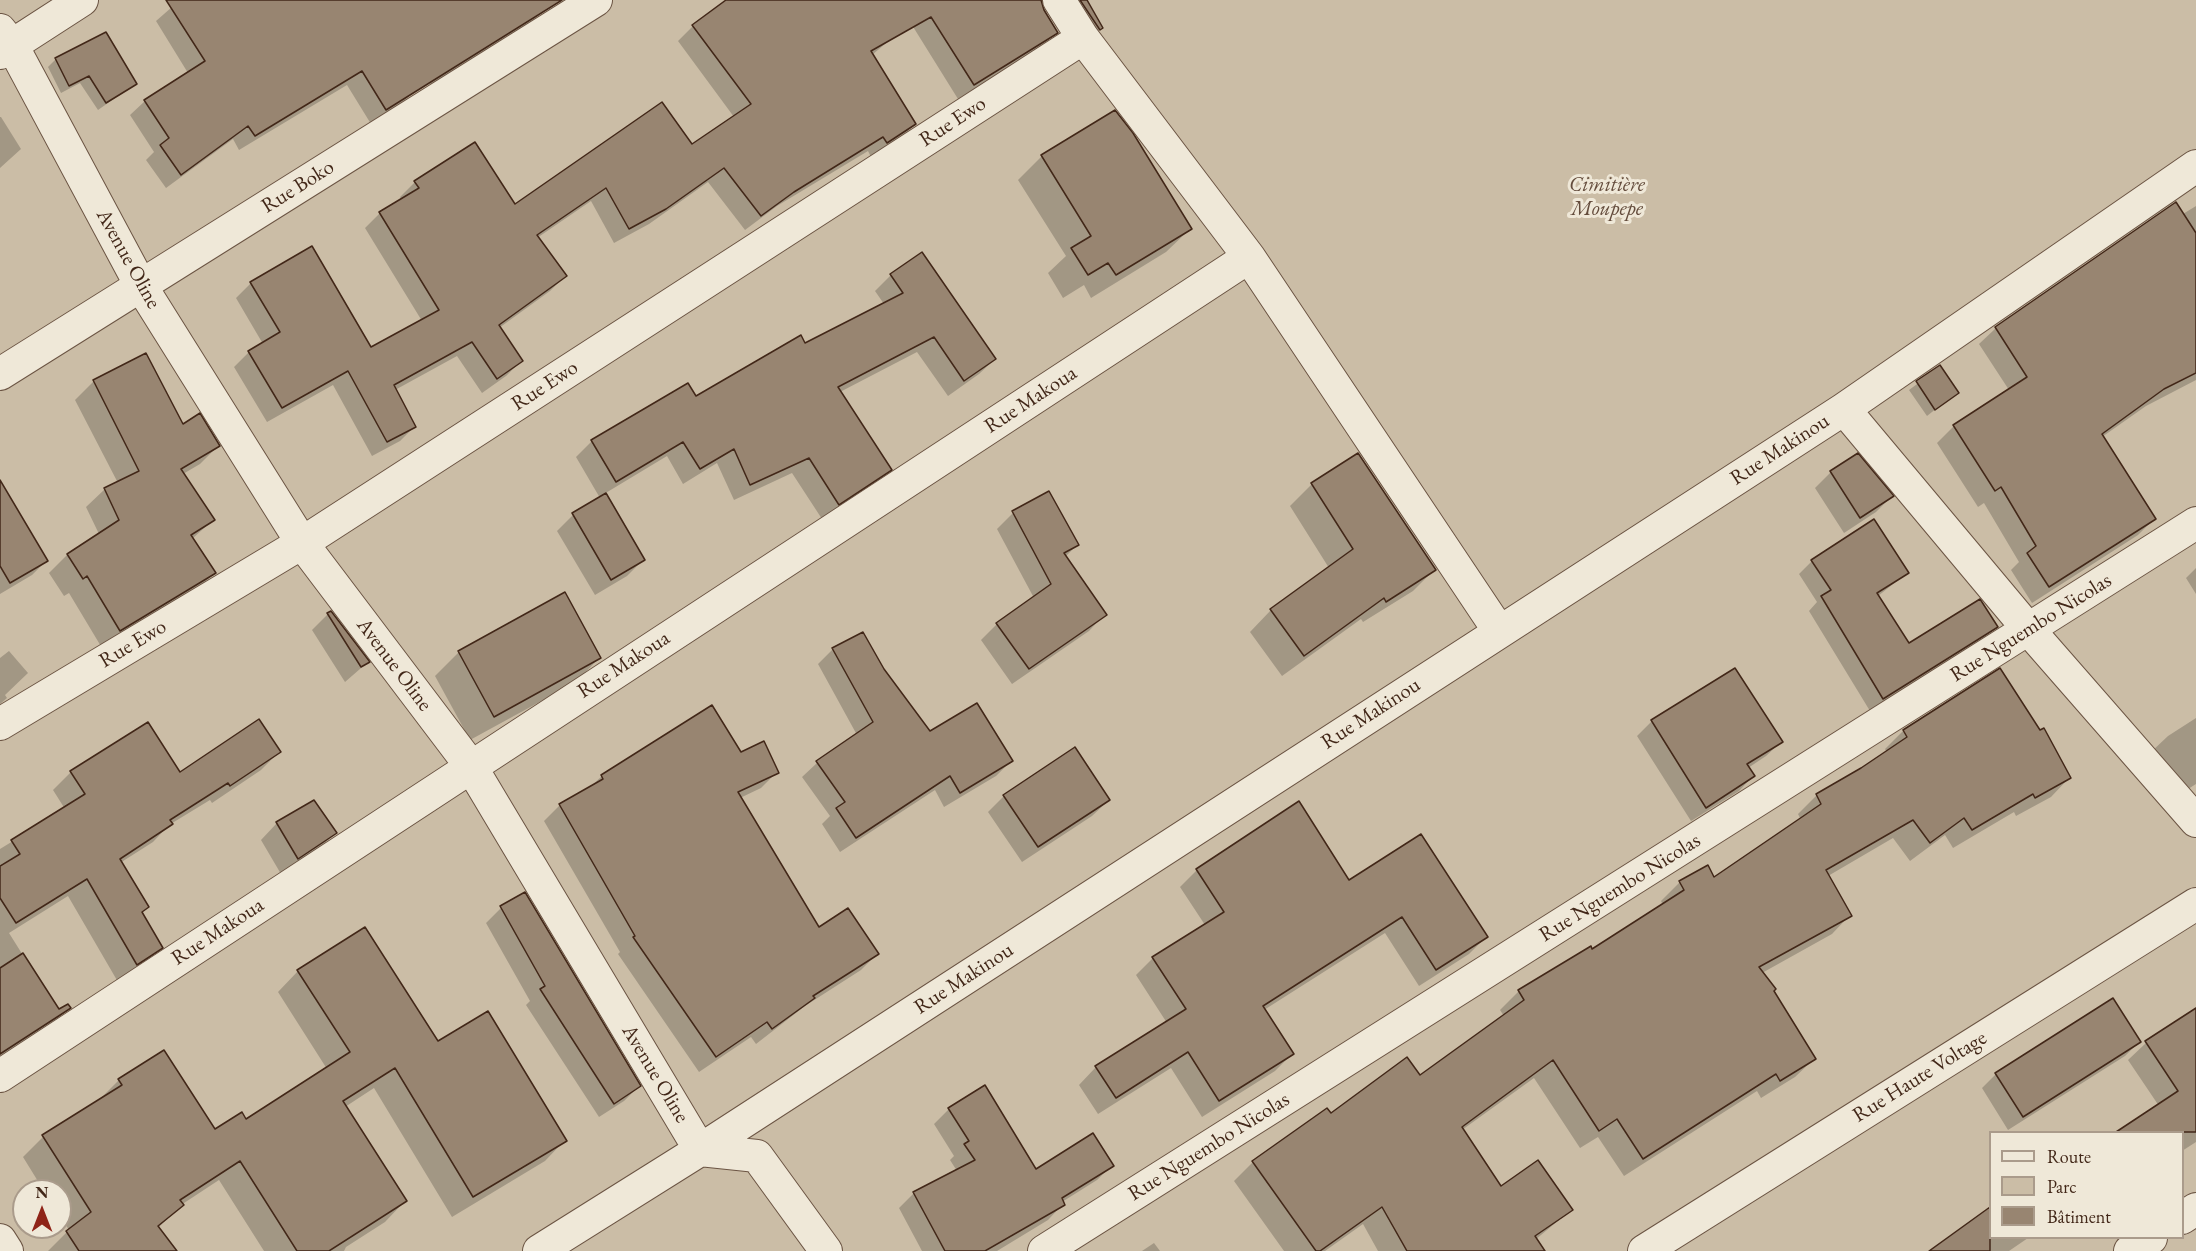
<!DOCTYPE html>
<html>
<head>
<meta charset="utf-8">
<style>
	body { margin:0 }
	#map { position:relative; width:2196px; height:1251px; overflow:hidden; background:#e7dcc3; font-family:"EB Garamond",serif }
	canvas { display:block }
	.legend { position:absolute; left:1989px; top:1131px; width:195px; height:108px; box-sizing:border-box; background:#efe8d8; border:2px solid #aa9b8b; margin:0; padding:8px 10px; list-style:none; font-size:18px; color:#422718 }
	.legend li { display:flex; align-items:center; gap:12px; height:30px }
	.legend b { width:30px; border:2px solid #aa9b8b }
	.north { position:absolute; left:12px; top:1179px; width:60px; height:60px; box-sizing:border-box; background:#efe8d8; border:2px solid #aa9b8b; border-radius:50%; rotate:0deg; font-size:16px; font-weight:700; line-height:24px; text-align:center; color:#422718 }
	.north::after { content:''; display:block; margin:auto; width:21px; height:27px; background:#8f2418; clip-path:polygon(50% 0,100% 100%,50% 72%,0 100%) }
</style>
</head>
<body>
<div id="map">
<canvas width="2196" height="1251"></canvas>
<ul class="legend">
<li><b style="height:8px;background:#efe8d8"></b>Route</li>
<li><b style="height:16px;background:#cbbda6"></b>Parc</li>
<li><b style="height:16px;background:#988571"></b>Bâtiment</li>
</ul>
<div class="north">N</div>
</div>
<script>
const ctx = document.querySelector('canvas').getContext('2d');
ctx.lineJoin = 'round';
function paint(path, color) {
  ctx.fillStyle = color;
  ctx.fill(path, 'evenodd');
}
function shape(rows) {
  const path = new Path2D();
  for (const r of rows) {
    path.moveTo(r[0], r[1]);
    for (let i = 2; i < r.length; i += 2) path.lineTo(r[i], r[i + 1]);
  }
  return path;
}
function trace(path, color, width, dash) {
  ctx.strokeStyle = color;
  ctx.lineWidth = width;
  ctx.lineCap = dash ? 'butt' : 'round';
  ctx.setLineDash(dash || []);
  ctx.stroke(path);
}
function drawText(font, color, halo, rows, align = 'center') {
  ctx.font = font + ' "EB Garamond",serif';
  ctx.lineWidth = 6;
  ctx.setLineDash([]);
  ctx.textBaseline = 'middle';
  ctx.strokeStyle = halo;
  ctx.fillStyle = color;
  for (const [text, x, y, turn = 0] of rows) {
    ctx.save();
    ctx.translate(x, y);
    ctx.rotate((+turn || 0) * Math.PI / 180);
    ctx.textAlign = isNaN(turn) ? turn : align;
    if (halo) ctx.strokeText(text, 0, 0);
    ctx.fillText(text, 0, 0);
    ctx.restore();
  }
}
paint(shape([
	[0,0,2196,0,2196,1251,0,1251],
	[1990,1132,2182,1132,2182,1238,1990,1238],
	[24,1191,60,1191,60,1227,24,1227]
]), '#cbbda6');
paint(shape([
	[180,0,355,0,413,92,398,107,371,124,347,85,239,150,233,139,166,188,146,160,154,152,130,115,145,101,188,73,156,21],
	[393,0,536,0,544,10,527,27,432,87,389,4],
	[729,0,871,0,892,38,872,55,915,124,900,139,871,157,868,151,777,206,745,230,708,182,649,224,614,243,591,201,537,238,565,276,550,291,499,328,521,361,506,376,482,393,457,356,395,390,415,426,400,441,372,456,333,385,267,422,234,367,249,352,263,344,236,298,251,283,370,349,422,321,365,228,380,213,402,200,400,197,415,182,515,206,692,146,734,117,678,41,693,26],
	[911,0,1040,0,1056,32,1042,47,958,99,902,9],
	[1054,0,1086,0,1101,28,1086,43],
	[56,59,135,84,98,110,80,83,61,93,48,67],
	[1,117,21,149,0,168,0,117],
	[1042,156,1190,229,1166,252,1091,298,1084,285,1063,298,1048,273,1066,256,1018,180],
	[2196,206,2196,380,2146,406,2102,437,2155,518,2138,535,2032,603,2011,570,2019,562,1984,503,1978,507,1937,443,1954,426,2009,390,1979,344,1996,328],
	[921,254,995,359,979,374,948,396,917,352,840,392,890,469,874,485,822,519,792,473,734,500,717,463,683,484,667,456,604,494,643,560,627,576,595,595,557,531,573,515,600,498,576,457,592,441,688,385,696,398,884,304,875,291,891,275],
	[146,355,182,426,218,446,200,464,183,474,213,520,192,539,214,573,196,591,102,648,69,593,64,596,49,573,67,555,99,534,86,507,105,489,118,483,75,400,94,381],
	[1940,367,1957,392,1927,416,1909,390],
	[1831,472,1892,496,1876,512,1844,533,1815,488],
	[0,483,46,561,32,575,0,594],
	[1312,484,1434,570,1413,591,1363,622,1361,619,1282,676,1250,632,1271,610,1329,568,1290,506],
	[1013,513,1077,545,1065,557,1105,614,1089,631,1012,684,981,640,997,624,1034,598,997,529],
	[1812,561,1907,573,1878,596,1909,645,1996,627,1982,640,1870,711,1809,611,1817,602,1799,574],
	[2196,568,2196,594,2186,578],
	[328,614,368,662,345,682,312,630],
	[833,649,930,733,1011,761,996,776,944,807,935,790,840,852,822,824,830,816,802,777,817,763,857,735,818,664],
	[9,651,28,673,5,695,7,698,0,704,0,658],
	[459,652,599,658,576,682,470,740,435,676],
	[1999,670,2069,778,2051,797,2016,816,2014,812,1953,848,1945,835,1910,861,1893,838,1828,876,1850,915,1832,934,1762,973,1814,1059,1795,1077,1761,1098,1757,1091,1624,1176,1598,1137,1580,1148,1534,1078,1462,1130,1501,1188,1571,1210,1535,1240,1535,1251,1378,1251,1363,1224,1325,1251,1284,1251,1234,1181,1253,1162,1330,1115,1420,1077,1504,1016,1500,1010,1519,991,1592,951,1663,905,1661,901,1680,882,1707,867,1713,879,1801,820,1798,814,1817,795,1887,752,1885,749,1903,731],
	[2196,718,2196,784,2177,796,2150,753,2168,736],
	[1652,721,1781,742,1766,756,1748,768,1753,776,1739,791,1691,821,1637,736],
	[280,751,261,770,212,803,210,800,169,825,153,842,120,863,141,913,161,947,143,966,118,982,68,896,9,933,58,1011,69,1008,51,1026,0,1059,0,849,65,809,53,790,71,772,180,774],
	[741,754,777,772,761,788,740,798,819,929,877,954,861,970,805,1006,756,1044,751,1037,699,1072,618,954,620,952,544,821,560,805,588,789,602,776],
	[1004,796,1109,800,1092,816,1022,862,988,812],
	[277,823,335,833,319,849,281,874,261,840],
	[1197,870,1348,882,1486,937,1469,954,1419,986,1385,933,1264,1010,1292,1054,1275,1071,1202,1117,1171,1068,1098,1114,1079,1085,1096,1067,1167,1023,1136,975,1153,958,1205,925,1180,887],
	[524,894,639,1086,624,1101,599,1117,526,1005,530,1001,486,923,501,908],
	[298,971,437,1043,565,1140,545,1161,452,1217,374,1088,345,1107,405,1201,385,1222,346,1247,344,1251,264,1251,219,1180,181,1205,158,1228,175,1251,48,1251,69,1230,60,1216,60,1191,44,1191,23,1157,43,1137,99,1100,119,1080,215,1131,246,1121,327,1069,278,992],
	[2112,1000,2139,1042,2125,1056,2008,1130,1982,1088,1996,1074],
	[2196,1010,2196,1142,2182,1151,2182,1132,2122,1132,2159,1106,2128,1060,2146,1043],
	[949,1109,1036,1171,1112,1165,1097,1180,1062,1202,1063,1204,1048,1220,997,1251,922,1251,899,1208,914,1193,957,1171,950,1160,954,1156,934,1124],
	[1990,1208,1990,1238,2028,1238,2009,1251,1937,1251,1953,1235],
	[1154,1243,1160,1251,1142,1251]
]), '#0003');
const building = shape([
	[166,0,562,0,386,110,362,71,255,136,248,126,181,175,160,145,169,138,144,100,205,61,166,0],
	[726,0,1041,0,1044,10,1058,33,974,85,931,17,871,51,916,124,887,143,883,137,794,192,761,216,724,168,666,209,629,229,606,188,537,235,567,276,499,325,523,361,497,379,472,342,394,385,416,427,387,442,348,371,282,408,248,351,280,332,250,282,312,246,371,347,439,310,379,212,419,188,414,181,475,142,515,204,662,102,692,144,751,104,692,25,726,0],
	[1080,0,1087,0,1103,28,1100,30,1080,0],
	[106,32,137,84,106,103,89,76,69,86,55,58,106,32],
	[1115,110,1133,133,1192,229,1116,275,1108,263,1088,275,1071,248,1091,236,1041,155,1115,110],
	[2176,202,2196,233,2196,373,2164,389,2102,434,2156,519,2049,587,2027,553,2036,546,2001,487,1995,491,1953,425,2027,377,1995,327,2176,202],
	[922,252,996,359,964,381,934,337,838,387,892,470,839,505,809,458,750,485,734,449,700,469,683,442,616,482,591,440,688,383,696,396,801,335,805,343,903,293,890,274,922,252],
	[146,353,183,424,200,413,220,446,181,469,215,520,191,535,216,573,120,631,87,576,83,579,67,554,119,520,104,488,139,471,93,380,146,353],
	[1940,365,1959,393,1935,410,1916,381,1940,365],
	[1358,453,1436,570,1386,602,1384,598,1304,656,1270,609,1353,549,1311,483,1358,453],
	[1858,453,1894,496,1860,518,1830,471,1858,453],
	[0,480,48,561,10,583,0,566,0,480],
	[1049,491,1079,545,1064,553,1107,615,1029,669,996,623,1051,584,1012,511,1049,491],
	[606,493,645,560,611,580,572,513,606,493],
	[1874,519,1909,573,1877,593,1909,643,1980,599,1998,627,1883,699,1821,596,1831,590,1811,560,1874,519],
	[565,592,601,658,494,717,458,651,565,592],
	[331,611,370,662,361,667,327,613,331,611],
	[863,632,884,669,930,731,977,703,1013,761,960,793,950,776,856,838,836,808,845,802,816,761,873,722,832,648,863,632],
	[1735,668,1783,742,1747,764,1755,776,1706,808,1651,720,1735,668],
	[2000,668,2040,730,2044,728,2071,778,2035,798,2033,794,1972,830,1964,818,1930,843,1913,820,1826,870,1852,916,1759,967,1776,989,1774,991,1816,1059,1780,1081,1776,1074,1643,1159,1617,1119,1599,1131,1553,1060,1462,1127,1501,1186,1538,1160,1573,1210,1535,1236,1545,1251,1407,1251,1382,1207,1320,1251,1316,1251,1252,1161,1327,1108,1331,1113,1407,1057,1420,1075,1524,1000,1518,990,1591,946,1592,949,1684,890,1679,881,1708,865,1714,877,1821,804,1816,794,1861,768,1907,737,1903,730,2000,668],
	[712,705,741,752,764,741,779,773,738,792,819,927,848,908,879,954,813,996,815,998,772,1029,767,1022,716,1057,633,937,635,936,559,804,603,779,601,775,712,705],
	[259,719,281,752,230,786,228,783,170,820,173,824,120,859,149,907,142,912,163,948,137,965,87,879,16,923,0,898,0,866,20,854,11,840,85,794,70,771,148,722,180,772,259,719],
	[1075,747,1110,800,1038,847,1003,795,1075,747],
	[314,800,337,833,298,859,276,822,314,800],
	[1299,801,1349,880,1421,834,1488,937,1436,970,1402,917,1263,1006,1294,1054,1219,1101,1188,1052,1116,1098,1095,1066,1186,1009,1152,957,1224,912,1196,869,1299,801],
	[525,892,641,1086,614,1104,540,989,545,986,500,906,525,892],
	[365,927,438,1041,488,1011,567,1141,473,1197,395,1068,343,1101,407,1201,329,1251,297,1251,240,1161,180,1200,184,1205,158,1226,177,1251,79,1251,66,1231,91,1212,42,1135,122,1085,118,1079,164,1050,215,1129,242,1112,246,1119,350,1052,297,970,365,927],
	[23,953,59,1009,68,1004,71,1008,0,1054,0,968,23,953],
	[2113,998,2141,1042,2023,1117,1995,1073,2113,998],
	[2196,1008,2196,1132,2116,1132,2178,1091,2145,1041,2196,1008],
	[985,1085,1036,1169,1093,1133,1114,1166,1062,1198,1065,1205,985,1251,945,1251,913,1192,975,1160,964,1144,969,1141,948,1108,985,1085],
	[1990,1207,1990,1251,1929,1251,1990,1207]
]);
paint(building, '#988571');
trace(building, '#422718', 1.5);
const minor = shape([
	[1059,0,1083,38,1249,257,1499,631],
	[0,30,12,45,141,286,302,543,470,765,700,1150,757,1156,826,1251],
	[0,53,82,0],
	[0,374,596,0],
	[1844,409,2029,630,2196,821],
	[0,724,302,543,1083,38],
	[0,1076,1249,257],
	[2182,1218,2196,1209],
	[0,1240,7,1251],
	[539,1251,700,1150,1844,409,2196,166],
	[1044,1251,2196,523],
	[1644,1251,2196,904],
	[2130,1251,2151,1238]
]);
trace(minor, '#6b5443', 34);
trace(minor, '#efe8d8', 32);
drawText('21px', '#422718', '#efe8d8', [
	["Rue Ewo",953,122,-33],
	["Rue Boko",298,187,-32],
	["Avenue Oline",128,259,61],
	["Rue Ewo",545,386,-33],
	["Rue Makoua",1031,400,-33],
	["Rue Makinou",1780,450,-33],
	["Rue Nguembo Nicolas",2031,628,-32],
	["Rue Ewo",133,644,-31],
	["Avenue Oline",394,665,53],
	["Rue Makoua",624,665,-33],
	["Rue Makinou",1371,714,-33],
	["Rue Nguembo Nicolas",1620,888,-32],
	["Rue Makoua",218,932,-33],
	["Rue Makinou",964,979,-33],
	["Avenue Oline",655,1074,59],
	["Rue Haute Voltage",1920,1077,-32],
	["Rue Nguembo Nicolas",1209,1147,-32]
]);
drawText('italic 21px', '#644c3c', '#efe8d8', [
	["Cimitière",1607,185],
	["Moupepe",1607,209]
]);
</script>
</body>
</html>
